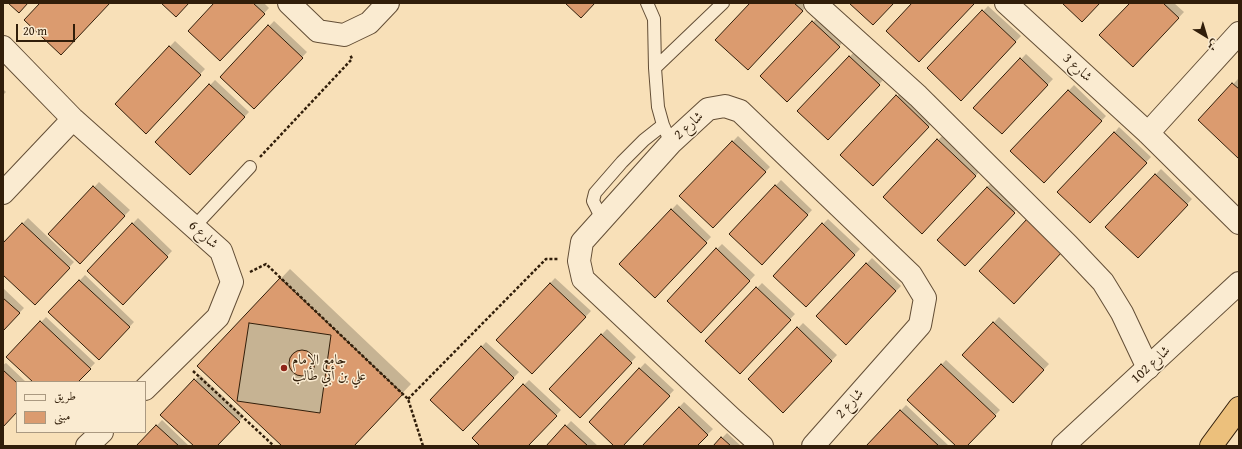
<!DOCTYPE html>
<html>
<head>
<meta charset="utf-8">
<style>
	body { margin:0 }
	#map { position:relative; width:1242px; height:449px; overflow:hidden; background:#f8e0b8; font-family:"Gentium Book Plus",Amiri,serif }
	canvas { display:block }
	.frame { position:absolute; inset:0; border:4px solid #311e0a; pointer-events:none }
	.legend { position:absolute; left:16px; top:381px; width:130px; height:52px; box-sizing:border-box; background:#faebd1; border:1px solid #aa9981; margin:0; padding:5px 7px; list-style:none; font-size:12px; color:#311e0a }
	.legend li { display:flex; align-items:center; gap:8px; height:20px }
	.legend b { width:20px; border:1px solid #aa9981 }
	.north { position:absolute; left:1186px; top:16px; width:40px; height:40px; -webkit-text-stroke:3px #faebd1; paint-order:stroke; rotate:142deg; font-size:11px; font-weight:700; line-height:16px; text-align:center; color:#311e0a }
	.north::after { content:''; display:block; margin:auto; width:14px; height:18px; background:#311e0a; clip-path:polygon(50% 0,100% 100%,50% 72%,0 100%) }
	.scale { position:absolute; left:16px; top:24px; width:59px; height:18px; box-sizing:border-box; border:2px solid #311e0a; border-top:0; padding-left:5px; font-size:12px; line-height:14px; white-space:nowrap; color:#311e0a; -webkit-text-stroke:3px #faebd1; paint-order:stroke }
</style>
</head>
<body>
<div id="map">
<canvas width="1242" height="449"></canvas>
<div class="frame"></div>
<ul class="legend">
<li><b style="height:5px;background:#faebd1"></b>طريق</li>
<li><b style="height:11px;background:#db9b6f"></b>مبنى</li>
</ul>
<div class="north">ش</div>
<div class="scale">20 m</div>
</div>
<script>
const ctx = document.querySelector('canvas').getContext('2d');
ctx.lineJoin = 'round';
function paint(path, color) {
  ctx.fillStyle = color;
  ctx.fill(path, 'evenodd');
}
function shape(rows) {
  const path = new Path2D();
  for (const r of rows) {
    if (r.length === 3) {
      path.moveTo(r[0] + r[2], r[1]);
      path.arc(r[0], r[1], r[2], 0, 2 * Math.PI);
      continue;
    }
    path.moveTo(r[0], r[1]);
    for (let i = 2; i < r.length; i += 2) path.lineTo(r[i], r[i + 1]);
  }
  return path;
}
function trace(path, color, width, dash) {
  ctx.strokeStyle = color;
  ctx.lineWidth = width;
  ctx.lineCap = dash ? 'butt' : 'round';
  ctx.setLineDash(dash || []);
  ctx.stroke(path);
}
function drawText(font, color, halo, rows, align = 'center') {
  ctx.font = font + ' "Gentium Book Plus",Amiri,serif';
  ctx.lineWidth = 3;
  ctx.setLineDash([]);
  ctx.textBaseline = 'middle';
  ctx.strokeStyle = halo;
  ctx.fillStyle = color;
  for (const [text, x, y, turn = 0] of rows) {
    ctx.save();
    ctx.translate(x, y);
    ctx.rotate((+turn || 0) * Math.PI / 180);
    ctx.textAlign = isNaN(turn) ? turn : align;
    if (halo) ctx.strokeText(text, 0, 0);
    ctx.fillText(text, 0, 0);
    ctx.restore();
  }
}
paint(shape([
	[216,3,264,3,269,8,225,55],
	[751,3,805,3,807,6,753,64],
	[1131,3,1174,3,1184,12,1133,66],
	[988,6,1021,36,961,99,929,68],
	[818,17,844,41,787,101,761,76],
	[274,21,307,52,254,108,221,77],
	[175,41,205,69,151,127,116,104],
	[855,51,884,79,833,134,799,111],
	[1026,54,1053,79,1002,133,975,108],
	[1238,79,1239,79,1239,157,1199,120],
	[215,80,249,112,190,174,156,142],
	[1074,85,1106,116,1044,181,1012,151],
	[3,89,6,92,3,95],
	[902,91,934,121,873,184,842,155],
	[1119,127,1151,157,1090,222,1114,133],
	[943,135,981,170,922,232,884,197],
	[738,136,770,167,713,226,681,196],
	[1161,169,1192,199,1138,257,1106,227],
	[781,180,812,210,767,258,730,234],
	[99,182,130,210,80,262,50,234],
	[992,182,1019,207,965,265,938,239],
	[677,204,711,237,660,291,620,264],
	[28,218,74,262,35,303,3,274,3,244],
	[138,218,172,251,123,303,88,271],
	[828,219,860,249,811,301,823,224],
	[722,244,755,275,701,332,717,249],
	[872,258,901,286,846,343,817,316],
	[290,269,411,384,353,446,284,446,198,366],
	[85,275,134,322,99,359,50,312],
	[555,278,591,311,532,373,497,340],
	[762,283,795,314,745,367,707,341],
	[3,288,24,308,3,330],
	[46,317,95,363,77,382,35,382,8,357],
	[999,317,1049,364,1018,397,963,355],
	[803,323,837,355,783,411,749,379],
	[607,329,636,357,580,416,551,389],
	[486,342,519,372,463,430,431,400],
	[946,360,1000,410,966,446,957,446,908,400],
	[6,363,26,382,17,382,17,411,3,426,3,365],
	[645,363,674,390,622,446,616,446,590,422],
	[200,375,244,416,216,446,195,446,162,415],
	[529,380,561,410,527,446,482,446,524,385],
	[684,402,713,429,696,446,643,446],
	[906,405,949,446,867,446],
	[162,420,189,446,138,446],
	[571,421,598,446,547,446],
	[727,433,741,446,714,446]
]), '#0003');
const building = shape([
	[8,3,28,3,19,13,8,3],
	[40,3,110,3,61,55,24,20,40,3],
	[161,3,189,3,176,17,161,3],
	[214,3,253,3,265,14,220,61,188,31,214,3],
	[565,3,595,3,581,18,565,3],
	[750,3,794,3,803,11,748,70,715,40,750,3],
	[849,3,894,3,873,25,849,3],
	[912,3,973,3,974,4,919,62,886,31,912,3],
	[1062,3,1100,3,1082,22,1062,3],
	[1130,3,1163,3,1179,18,1133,67,1099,35,1130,3],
	[982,10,1016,42,961,101,927,68,982,10],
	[812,21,840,47,787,102,760,76,812,21],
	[268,25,303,58,254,109,220,77,268,25],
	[169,46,201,75,146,134,115,104,169,46],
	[849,56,880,85,828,140,797,111,849,56],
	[1020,58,1048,85,1002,134,973,108,1020,58],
	[1232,83,1239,89,1239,159,1198,120,1232,83],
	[209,84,245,117,190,175,155,142,209,84],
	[1068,90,1102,121,1044,183,1010,151,1068,90],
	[896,95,929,127,873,186,840,155,896,95],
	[1114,132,1147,163,1090,223,1057,192,1114,132],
	[937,139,976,176,922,234,883,197,937,139],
	[732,141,766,172,713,228,679,196,732,141],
	[1155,174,1188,205,1138,258,1105,227,1155,174],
	[775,185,808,215,762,265,729,234,775,185],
	[93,186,125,216,80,264,48,234,93,186],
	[987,187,1015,213,965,266,937,240,987,187],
	[671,209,707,243,655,298,619,264,671,209],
	[1027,219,1062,252,1014,304,979,271,1027,219],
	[22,223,70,268,35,305,3,275,3,243,22,223],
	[132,223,168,257,123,305,87,271,132,223],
	[822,223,855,255,806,307,773,276,822,223],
	[716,248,750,281,701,333,667,301,716,248],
	[866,263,896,291,846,345,816,316,866,263],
	[280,278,403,394,354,446,282,446,197,366,280,278],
	[79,280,130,327,99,360,48,312,79,280],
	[550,283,586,317,532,374,496,340,550,283],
	[756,287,791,320,740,374,705,341,756,287],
	[3,298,20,313,3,331,3,298],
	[40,321,91,369,78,382,33,382,6,357,40,321],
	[993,322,1044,370,1013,403,962,355,993,322],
	[249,323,331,335,320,413,237,401,249,323],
	[797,327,832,361,783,413,748,379,797,327],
	[601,334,632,363,580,418,549,389,601,334],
	[481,346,514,378,463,431,430,400,481,346],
	[302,363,13],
	[941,364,996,416,967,446,956,446,907,400,941,364],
	[639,368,670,396,623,446,614,446,589,422,639,368],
	[3,370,17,383,17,412,3,427,3,370],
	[194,379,240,422,217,446,194,446,160,415,194,379],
	[523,384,557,416,528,446,480,446,472,438,523,384],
	[679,407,708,435,697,446,642,446,679,407],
	[900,410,939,446,866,446,900,410],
	[156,425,179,446,136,446,156,425],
	[565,425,588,446,546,446,565,425],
	[721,437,731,446,713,446,721,437]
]);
paint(building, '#db9b6f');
trace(building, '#311e0a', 1);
const service = shape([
	[647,3,654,19,655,68,658,107,663,125,671,143],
	[655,68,723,3],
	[602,219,593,201,595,193,622,162,644,140,663,125],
	[194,227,250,167]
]);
const minor = shape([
	[289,3,318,31,344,35,369,23,388,3],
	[815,3,918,96,1068,245,1103,282,1122,313,1148,368],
	[1006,3,1148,133,1239,223],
	[3,47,73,119,221,251,232,282,218,317,145,389],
	[1148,133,1239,33],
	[3,193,73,119],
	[87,446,102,432],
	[762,446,731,418,583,279,579,261,582,242,671,143,708,109,725,106,740,111,911,275,925,298,920,325,813,446]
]);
const tertiary = shape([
	[1063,446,1239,283]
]);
const motorway = shape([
	[1211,446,1239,408]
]);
trace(service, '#634e36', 14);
trace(minor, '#634e36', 24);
trace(tertiary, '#634e36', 24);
trace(motorway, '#311e0a', 24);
trace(shape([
	[260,157,352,59,350,54],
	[250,272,266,264,408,399,423,446],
	[193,371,274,446],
	[408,399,546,259,558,259]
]), '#311e0a', 2.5, [3, 2]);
trace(service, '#faebd1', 12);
trace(minor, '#faebd1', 22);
trace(tertiary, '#faebd1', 22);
trace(motorway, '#ecc07c', 22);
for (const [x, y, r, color] of [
	[284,368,4,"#8f2418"]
]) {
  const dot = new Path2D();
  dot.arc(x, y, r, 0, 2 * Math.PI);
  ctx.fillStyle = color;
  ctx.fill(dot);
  trace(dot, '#faebd1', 1.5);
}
drawText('14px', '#311e0a', '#faebd1', [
	["شارع 3",1077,68,43],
	["شارع 2",689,126,-42],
	["شارع 6",203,235,42],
	["شارع 102",1151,365,-43],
	["شارع 2",850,404,-48]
]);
drawText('14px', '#311e0a', '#faebd1', [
	["جامع الإمام",292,360],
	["علي بن أبي طالب",292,376]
], 'left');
</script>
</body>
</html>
